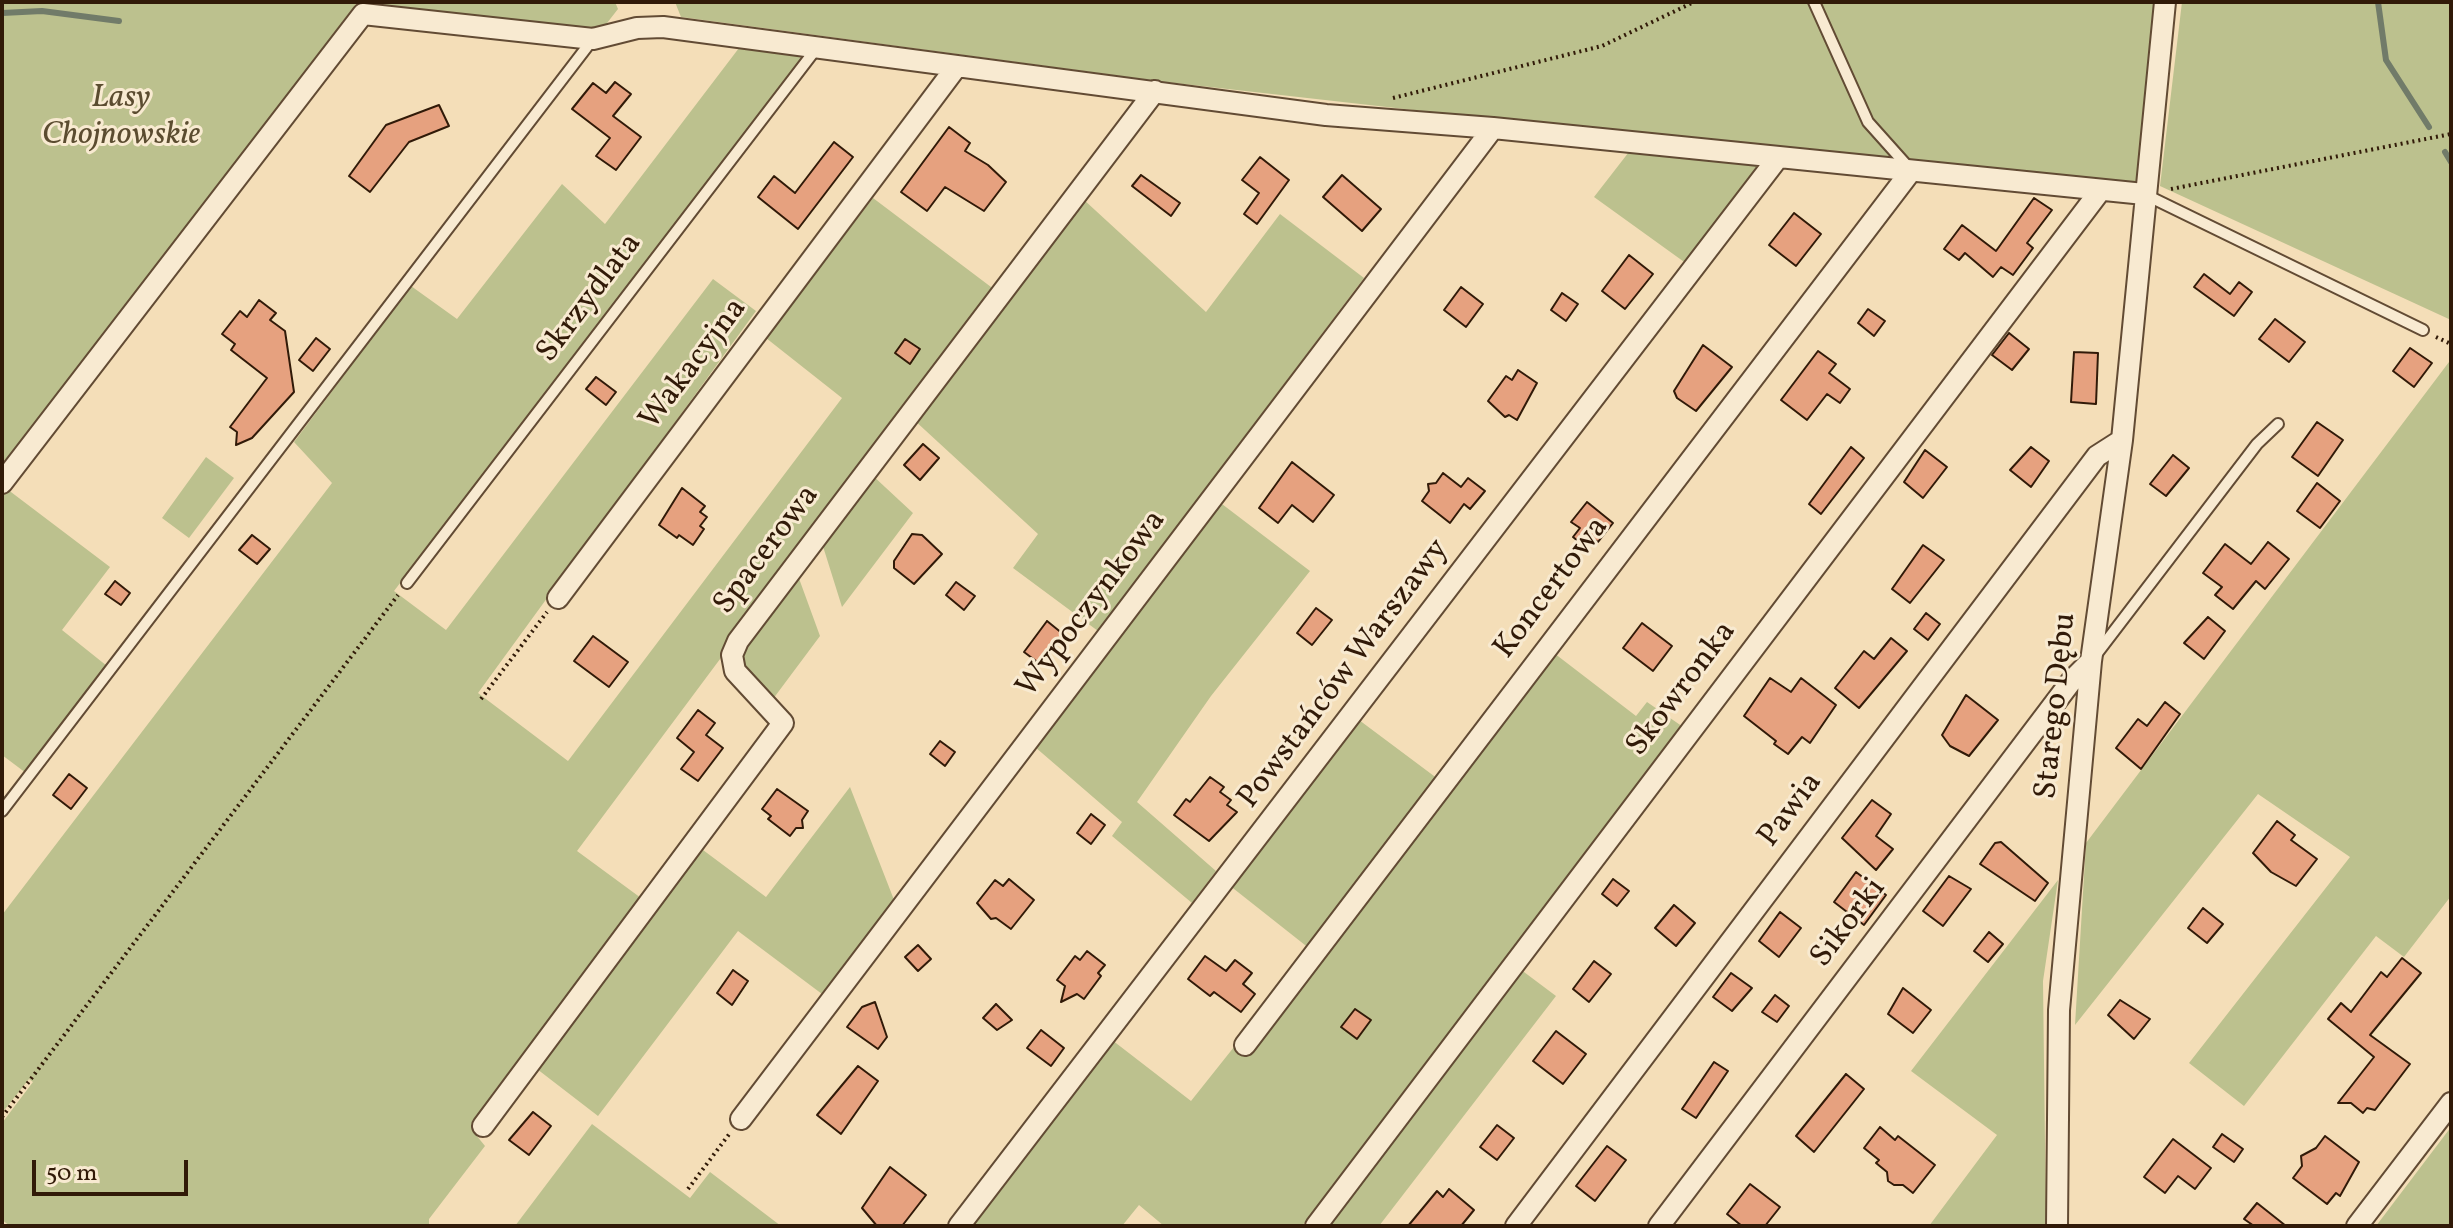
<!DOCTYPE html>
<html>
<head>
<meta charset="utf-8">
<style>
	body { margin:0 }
	#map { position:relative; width:2453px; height:1228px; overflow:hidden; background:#f4deb8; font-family:Vollkorn,serif }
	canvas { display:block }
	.frame { position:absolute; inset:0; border:4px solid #311a08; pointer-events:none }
	.scale { position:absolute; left:32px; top:1160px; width:156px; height:36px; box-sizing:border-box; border:4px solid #311a08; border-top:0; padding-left:10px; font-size:24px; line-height:28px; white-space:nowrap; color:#311a08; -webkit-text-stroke:6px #f8ead1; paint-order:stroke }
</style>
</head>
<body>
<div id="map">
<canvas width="2453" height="1228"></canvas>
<div class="frame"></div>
<div class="scale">50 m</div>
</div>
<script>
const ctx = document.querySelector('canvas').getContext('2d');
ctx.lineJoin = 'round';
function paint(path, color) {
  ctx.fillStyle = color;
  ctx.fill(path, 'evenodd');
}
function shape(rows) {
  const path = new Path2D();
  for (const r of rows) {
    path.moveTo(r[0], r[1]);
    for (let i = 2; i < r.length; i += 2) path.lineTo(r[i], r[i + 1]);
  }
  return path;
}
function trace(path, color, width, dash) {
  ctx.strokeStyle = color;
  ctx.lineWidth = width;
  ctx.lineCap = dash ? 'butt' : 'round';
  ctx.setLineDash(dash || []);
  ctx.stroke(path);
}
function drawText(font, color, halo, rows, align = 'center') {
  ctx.font = font + ' Vollkorn,serif';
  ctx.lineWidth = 6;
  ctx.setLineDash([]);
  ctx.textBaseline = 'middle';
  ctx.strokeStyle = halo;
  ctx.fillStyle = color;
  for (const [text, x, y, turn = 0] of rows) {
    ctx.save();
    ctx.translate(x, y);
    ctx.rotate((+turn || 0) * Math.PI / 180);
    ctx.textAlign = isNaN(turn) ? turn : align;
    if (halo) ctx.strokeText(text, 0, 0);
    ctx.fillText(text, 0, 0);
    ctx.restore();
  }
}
paint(shape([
	[2,2,615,2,618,9,600,32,356,4,2,469],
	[675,2,2156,2,2138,182,1767,150,1157,81,681,17],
	[2182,2,2451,2,2451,320,2160,186],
	[739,48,804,55,394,591,446,630,713,279,756,311,478,693,568,761,842,398,766,338,873,198,995,290,577,851,641,898,492,1094,494,1100,472,1130,485,1146,429,1219,429,1226,10,1226,2,1220,2,1123,33,1082,29,1079,2,1113,2,915,332,483,294,442,411,286,457,319,562,184,605,224],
	[1632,148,1766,164,1687,264,1594,197],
	[1083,199,1206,312,1280,214,1364,278,1098,631,1013,568,1038,534,913,419],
	[2449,362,2451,896,2404,957,2376,936,2244,1106,2189,1063,2350,857,2258,794,2075,1025,2086,843],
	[206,457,234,478,189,538,162,518],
	[871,474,913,513,842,607,821,540],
	[7,489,110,567,62,630,107,666,26,773,2,755,2,495],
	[1218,501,1310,571,1211,696,1137,802,1216,871,1192,903,1112,836,1122,822,1035,747],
	[797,573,820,636,773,699,742,670,740,648],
	[1550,650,1636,716,1647,702,1686,729,1302,1226,1164,1226,1139,1205,1122,1226,967,1226,1112,1040,1191,1101],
	[1355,717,1438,779,1310,949,1229,885],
	[850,787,896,905,826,997,738,931,598,1116,537,1069,703,850,766,897],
	[2058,880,2043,981,2046,1226,1929,1226,1997,1135,1911,1071],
	[1516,966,1556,996,1379,1226,1324,1226],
	[592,1124,690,1198,710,1172,781,1226,515,1226],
	[2451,1127,2451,1226,2376,1226]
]), '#bcc18e');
trace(shape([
	[2378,2,2386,60,2429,127],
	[2,13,42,11,119,21],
	[2445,152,2451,162]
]), '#717b69', 6);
const building = shape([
	[615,82,631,94,613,116,641,137,616,170,596,156,610,138,572,109,593,83,606,93,615,82],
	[439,105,449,126,409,142,370,192,349,176,386,125,439,105],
	[949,127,970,143,965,151,988,165,1006,182,984,211,945,187,927,211,901,192,949,127],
	[834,142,853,157,798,229,758,197,774,176,795,193,834,142],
	[1260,157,1289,180,1257,224,1244,214,1259,193,1242,180,1260,157],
	[1141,175,1180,203,1171,216,1132,186,1141,175],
	[1342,175,1381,209,1362,231,1323,197,1342,175],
	[2034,198,2052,210,2027,243,2033,248,2013,275,2001,267,1993,277,1965,253,1959,260,1944,249,1962,225,1996,251,2034,198],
	[1794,213,1821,234,1796,266,1769,245,1794,213],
	[1629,255,1653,274,1625,309,1602,291,1629,255],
	[2204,274,2230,294,2239,282,2252,292,2234,316,2194,287,2204,274],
	[1461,287,1483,304,1466,327,1444,310,1461,287],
	[1562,293,1578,304,1566,321,1551,310,1562,293],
	[259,300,276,313,270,320,285,331,294,392,252,438,236,445,237,432,230,427,267,378,231,350,235,344,222,334,240,311,247,317,259,300],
	[1868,309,1885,321,1874,336,1858,323,1868,309],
	[2275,319,2305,342,2289,362,2259,339,2275,319],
	[2009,333,2029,349,2012,370,1992,355,2009,333],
	[316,338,330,349,313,371,299,360,316,338],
	[905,339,920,349,910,364,895,353,905,339],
	[1703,345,1732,367,1696,411,1677,398,1674,391,1703,345],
	[2410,348,2432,363,2414,387,2393,371,2410,348],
	[1818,351,1836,364,1829,373,1850,389,1840,403,1827,394,1807,420,1781,400,1818,351],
	[2074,352,2098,353,2096,404,2071,402,2074,352],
	[1518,370,1537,383,1517,420,1509,415,1505,417,1488,401,1506,376,1512,380,1518,370],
	[596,377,616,392,606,405,586,389,596,377],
	[2317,422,2343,440,2318,476,2292,457,2317,422],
	[923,444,939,458,920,480,904,465,923,444],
	[1851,447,1864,458,1821,514,1809,504,1851,447],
	[2031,447,2049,461,2031,487,2010,470,2031,447],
	[1925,450,1947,467,1923,498,1904,482,1925,450],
	[2173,455,2189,468,2166,496,2150,484,2173,455],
	[1292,462,1334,495,1313,522,1292,505,1278,523,1259,508,1292,462],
	[1443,473,1461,487,1468,478,1485,491,1470,509,1464,504,1450,523,1422,501,1429,491,1428,484,1436,483,1443,473],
	[2317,483,2340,501,2320,528,2297,511,2317,483],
	[682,488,705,506,700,512,707,517,700,526,704,529,693,545,679,535,677,538,659,525,682,488],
	[1587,502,1613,523,1598,542,1592,538,1585,547,1573,537,1580,528,1571,522,1587,502],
	[912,534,922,535,942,554,914,584,894,568,894,561,912,534],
	[252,535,270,549,257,564,239,550,252,535],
	[2268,542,2289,559,2265,589,2256,581,2233,609,2215,595,2222,587,2203,573,2225,544,2251,564,2268,542],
	[1923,545,1944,560,1910,603,1892,589,1923,545],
	[115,581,130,593,121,605,105,594,115,581],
	[956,582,975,596,964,610,946,595,956,582],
	[1316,608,1332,620,1312,645,1297,633,1316,608],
	[1926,613,1940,624,1928,640,1914,629,1926,613],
	[2208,617,2225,631,2204,659,2184,643,2208,617],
	[1047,621,1063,634,1040,664,1024,652,1047,621],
	[1642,623,1672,646,1653,671,1623,648,1642,623],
	[593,636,628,662,609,687,574,661,593,636],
	[1891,638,1907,651,1859,708,1835,688,1864,651,1874,659,1891,638],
	[1770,678,1791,692,1801,678,1836,705,1810,743,1802,737,1788,754,1774,744,1776,741,1744,716,1770,678],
	[1966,695,1998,720,1969,756,1950,746,1942,735,1966,695],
	[2165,702,2180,714,2141,769,2116,748,2138,719,2147,726,2165,702],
	[698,710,715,723,706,735,723,748,698,781,681,769,694,752,677,738,698,710],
	[940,741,955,752,945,766,930,754,940,741],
	[69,774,87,788,71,809,53,795,69,774],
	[1210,777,1224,787,1220,792,1231,800,1227,805,1237,812,1209,841,1174,815,1186,799,1190,802,1210,777],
	[777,789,808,811,802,820,803,828,796,828,790,836,768,819,771,816,762,809,777,789],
	[1872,800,1891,814,1876,836,1893,849,1876,870,1842,838,1872,800],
	[1091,814,1105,825,1091,844,1077,833,1091,814],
	[2277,821,2295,835,2291,840,2317,859,2296,886,2271,872,2253,853,2277,821],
	[2001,842,2048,883,2035,901,1980,864,1995,843,2001,842],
	[1856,872,1886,895,1864,925,1834,902,1856,872],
	[1949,876,1971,889,1943,926,1923,911,1949,876],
	[1009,879,1034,900,1011,929,996,918,991,919,977,903,995,880,1003,886,1009,879],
	[1613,879,1629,891,1617,906,1602,894,1613,879],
	[1674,905,1695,923,1676,946,1655,928,1674,905],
	[2203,908,2223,924,2207,943,2188,928,2203,908],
	[1780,912,1801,928,1779,957,1759,941,1780,912],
	[1989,932,2003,944,1988,962,1974,951,1989,932],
	[918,945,931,959,918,971,905,957,918,945],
	[1087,951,1105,965,1098,973,1101,976,1084,999,1077,994,1061,1002,1065,986,1057,980,1075,956,1080,960,1087,951],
	[1205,956,1226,971,1235,960,1252,973,1243,984,1255,994,1241,1012,1214,992,1210,996,1188,979,1205,956],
	[2402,958,2421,973,2370,1035,2410,1064,2375,1110,2367,1108,2363,1113,2351,1103,2338,1103,2374,1057,2328,1019,2341,1003,2351,1012,2381,972,2387,977,2402,958],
	[1594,961,1611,974,1589,1002,1573,989,1594,961],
	[733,970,748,981,732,1005,717,993,733,970],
	[1731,973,1752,988,1732,1011,1713,997,1731,973],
	[1903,988,1931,1010,1913,1033,1888,1014,1903,988],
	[1775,995,1789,1006,1777,1022,1762,1012,1775,995],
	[2120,1000,2150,1019,2134,1039,2108,1015,2120,1000],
	[875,1002,887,1037,878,1049,847,1027,862,1007,875,1002],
	[996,1004,1012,1020,997,1030,983,1018,996,1004],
	[1355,1009,1371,1020,1357,1039,1341,1027,1355,1009],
	[1041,1030,1064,1048,1051,1066,1027,1048,1041,1030],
	[1556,1031,1586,1054,1563,1084,1533,1061,1556,1031],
	[1714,1062,1728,1071,1696,1118,1682,1109,1714,1062],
	[858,1066,878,1081,841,1134,817,1115,858,1066],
	[1846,1074,1864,1089,1814,1152,1796,1136,1846,1074],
	[533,1112,551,1126,529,1155,509,1140,533,1112],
	[1497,1125,1514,1138,1497,1160,1480,1147,1497,1125],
	[1880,1127,1895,1140,1898,1136,1935,1165,1913,1193,1903,1185,1894,1185,1888,1181,1887,1172,1876,1163,1879,1160,1864,1148,1880,1127],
	[2222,1134,2243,1149,2234,1162,2213,1147,2222,1134],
	[2325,1136,2359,1162,2340,1196,2336,1193,2327,1204,2293,1178,2302,1166,2301,1156,2316,1148,2325,1136],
	[2173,1139,2211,1168,2195,1189,2178,1176,2165,1193,2144,1177,2173,1139],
	[1607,1146,1626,1160,1595,1201,1576,1186,1607,1146],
	[890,1167,926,1195,902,1226,877,1226,862,1208,890,1167],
	[1750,1184,1780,1207,1765,1226,1742,1226,1727,1214,1750,1184],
	[1449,1189,1474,1210,1461,1226,1408,1226,1437,1191,1443,1197,1449,1189],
	[2257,1203,2286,1226,2254,1226,2244,1219,2257,1203]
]);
paint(building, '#e6a17f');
trace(building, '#311a08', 2);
const service = shape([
	[1814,2,1868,122,1910,169],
	[2146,195,2423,330],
	[407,583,816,49],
	[2095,656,2257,444,2278,424],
	[2,811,593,39]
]);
const minor = shape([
	[2,483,363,14,593,39,637,28,663,27,1326,115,1493,128,2144,194],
	[558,598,957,66],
	[1245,1045,1911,171],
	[741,1119,1493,128],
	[483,1126,783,723,735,671,732,655,738,641,1155,91],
	[959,1226,1777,159],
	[1316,1226,2100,191],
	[1516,1226,2097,456,2122,440],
	[1659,1226,2073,679,2091,661],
	[2057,1226,2059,1010,2091,661,2122,440,2165,2],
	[2357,1226,2451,1103]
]);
trace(service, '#624b34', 14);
trace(minor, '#624b34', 24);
trace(shape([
	[1393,98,1602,46,1694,2],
	[2171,189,2451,134],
	[2436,337,2451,344],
	[481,699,547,612],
	[2,1117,398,595],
	[688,1189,730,1133]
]), '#311a08', 4, [2, 4]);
trace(service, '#f8ead1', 10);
trace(minor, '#f8ead1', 20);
drawText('italic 32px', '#5b4c30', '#f8ead1', [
	["Lasy",121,100],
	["Chojnowskie",121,137]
]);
drawText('32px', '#311a08', '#f8ead1', [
	["Skrzydlata",591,299,-53],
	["Wakacyjna",695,365,-53],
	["Spacerowa",768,551,-53],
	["Koncertowa",1553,589,-53],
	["Wypoczynkowa",1093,605,-53],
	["Powstańców Warszawy",1345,675,-53],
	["Skowronka",1683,690,-53],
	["Starego Dębu",2058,706,-84],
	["Pawia",1792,811,-53],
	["Sikorki",1850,924,-53]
]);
</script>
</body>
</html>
